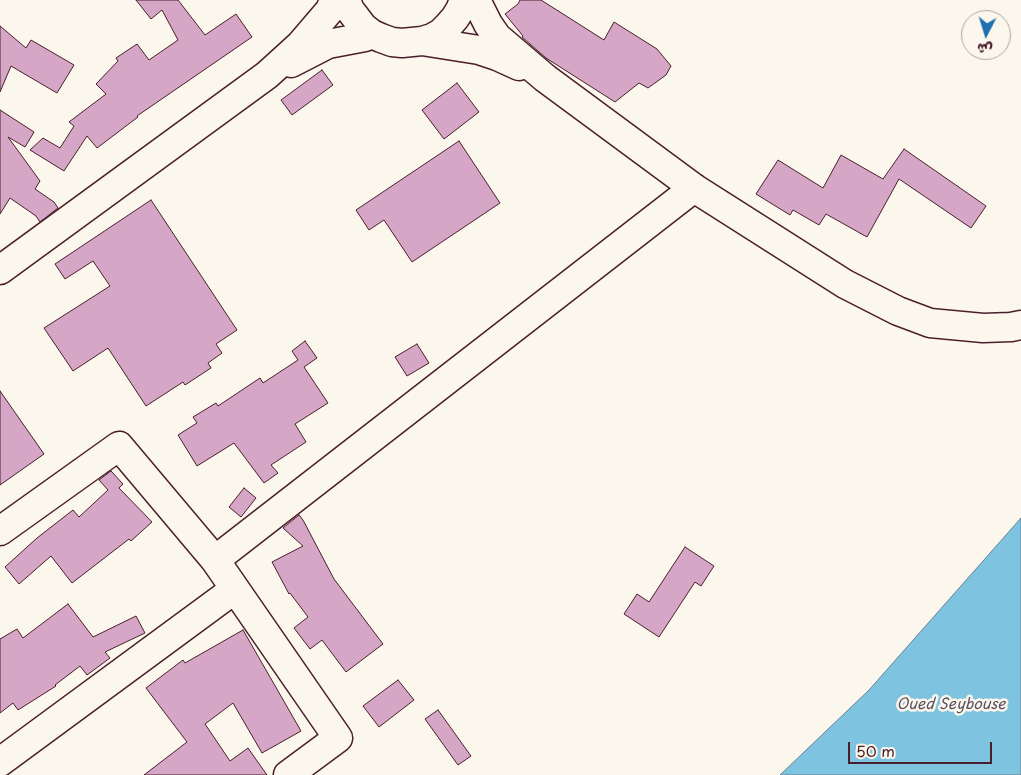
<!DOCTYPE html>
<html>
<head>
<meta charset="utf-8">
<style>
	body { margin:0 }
	#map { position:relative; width:1021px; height:775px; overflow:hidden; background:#fbf7ec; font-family:"Playpen Sans","Playpen Sans Arabic",sans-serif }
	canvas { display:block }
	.north { position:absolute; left:961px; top:10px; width:50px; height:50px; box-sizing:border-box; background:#fbf7ec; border:1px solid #b4a19f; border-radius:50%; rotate:185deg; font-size:14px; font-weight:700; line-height:20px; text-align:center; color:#4a1f2b }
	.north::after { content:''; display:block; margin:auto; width:18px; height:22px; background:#1f6fb2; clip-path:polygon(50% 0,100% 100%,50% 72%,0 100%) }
	.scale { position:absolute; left:848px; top:742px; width:144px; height:22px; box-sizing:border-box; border:2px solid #4a1f2b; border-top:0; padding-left:6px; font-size:15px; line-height:18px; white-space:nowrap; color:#4a1f2b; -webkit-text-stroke:4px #fbf7ec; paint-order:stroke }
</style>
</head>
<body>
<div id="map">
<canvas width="1021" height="775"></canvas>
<div class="north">ش</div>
<div class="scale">50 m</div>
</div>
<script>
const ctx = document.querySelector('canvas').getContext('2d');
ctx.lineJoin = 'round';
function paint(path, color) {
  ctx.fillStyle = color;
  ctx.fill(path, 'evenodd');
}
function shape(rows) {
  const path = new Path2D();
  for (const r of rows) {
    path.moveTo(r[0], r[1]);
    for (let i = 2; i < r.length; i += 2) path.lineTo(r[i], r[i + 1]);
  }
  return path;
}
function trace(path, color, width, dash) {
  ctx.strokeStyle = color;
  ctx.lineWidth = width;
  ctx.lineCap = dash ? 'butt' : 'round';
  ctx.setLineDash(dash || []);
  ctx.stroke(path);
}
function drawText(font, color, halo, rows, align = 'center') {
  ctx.font = font + ' "Playpen Sans",sans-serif';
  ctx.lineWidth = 5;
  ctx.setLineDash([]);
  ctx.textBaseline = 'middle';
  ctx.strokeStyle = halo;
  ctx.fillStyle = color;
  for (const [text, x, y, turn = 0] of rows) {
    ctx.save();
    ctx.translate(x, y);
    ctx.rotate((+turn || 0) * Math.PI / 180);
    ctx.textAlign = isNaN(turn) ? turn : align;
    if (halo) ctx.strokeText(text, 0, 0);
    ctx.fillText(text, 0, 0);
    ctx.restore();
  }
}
const water = shape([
	[1021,518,1021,775,780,775,869,690,1021,518]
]);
paint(water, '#7ec3df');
trace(water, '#698197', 1);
const building = shape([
	[136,0,178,0,205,35,236,14,252,37,137,116,138,117,97,148,87,136,64,171,30,150,43,138,60,148,74,126,69,122,106,94,96,84,118,61,116,58,137,44,149,60,178,40,162,10,151,19,136,0],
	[520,0,541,0,604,40,614,22,657,49,671,66,666,75,648,88,639,83,615,102,546,58,522,37,523,36,505,14,518,4,520,0],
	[0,26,26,48,31,40,74,65,57,93,11,66,0,92,0,26],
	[322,70,333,85,292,115,281,100,322,70],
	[457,83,479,112,444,139,422,110,457,83],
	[0,110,34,132,25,147,8,137,40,181,35,189,54,202,58,208,40,222,36,216,10,198,0,214,0,110],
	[459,141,500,203,412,262,384,220,369,230,356,210,459,141],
	[904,149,986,206,971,228,899,179,867,237,826,214,819,225,793,210,790,215,756,194,778,160,823,188,841,155,883,179,904,149],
	[151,200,237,330,216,344,222,353,208,363,211,368,185,385,183,382,146,406,108,348,73,371,44,328,110,286,93,261,65,279,55,264,151,200],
	[305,341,317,358,304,367,328,403,295,424,306,442,271,465,278,473,264,483,234,443,197,466,178,435,197,423,193,417,216,403,218,406,260,378,263,383,298,360,292,351,305,341],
	[417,344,429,363,407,376,395,357,417,344],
	[0,391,44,454,0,485,0,391],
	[111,471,123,484,119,488,152,522,131,541,129,539,72,583,51,556,19,584,5,567,37,538,73,510,79,517,108,490,99,480,111,471],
	[244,488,256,498,241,517,229,507,244,488],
	[299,515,303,520,334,579,383,644,346,672,322,640,310,649,294,628,308,617,290,593,289,594,272,562,303,546,283,528,299,515],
	[685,547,714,566,701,586,695,582,659,637,624,614,637,594,649,602,685,547],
	[68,604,93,637,136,616,145,633,105,652,110,658,87,675,80,666,55,685,56,686,18,710,13,703,0,713,0,639,17,629,23,638,68,604],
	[243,630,301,731,262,753,233,703,205,724,230,761,248,748,267,775,144,775,187,742,146,688,183,660,185,663,243,630],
	[398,680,414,700,379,727,363,706,398,680],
	[438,710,471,756,458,765,425,719,438,710]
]);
paint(building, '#d6a6c6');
trace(building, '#4a1f2b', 1);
const minor = shape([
	[346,0,350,10,363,27,372,34,381,38,392,42,402,43,422,41,432,38,441,33,448,26,455,18,460,10,464,0],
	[476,0,488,24,497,37,545,78,694,188,845,284,898,311,930,323,983,328,1011,327,1021,325],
	[422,41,479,50,497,56,519,66],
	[291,63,328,44,365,37,372,34],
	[0,270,267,75,300,45,330,10,334,0],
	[0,531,119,446,215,560,338,738,288,775],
	[215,560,694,188],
	[0,762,235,589]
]);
trace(minor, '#4a1f2b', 31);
trace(minor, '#fbf7ec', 28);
drawText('italic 15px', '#5a5061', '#fbf7ec', [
	["Oued Seybouse",951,705]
]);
</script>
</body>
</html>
